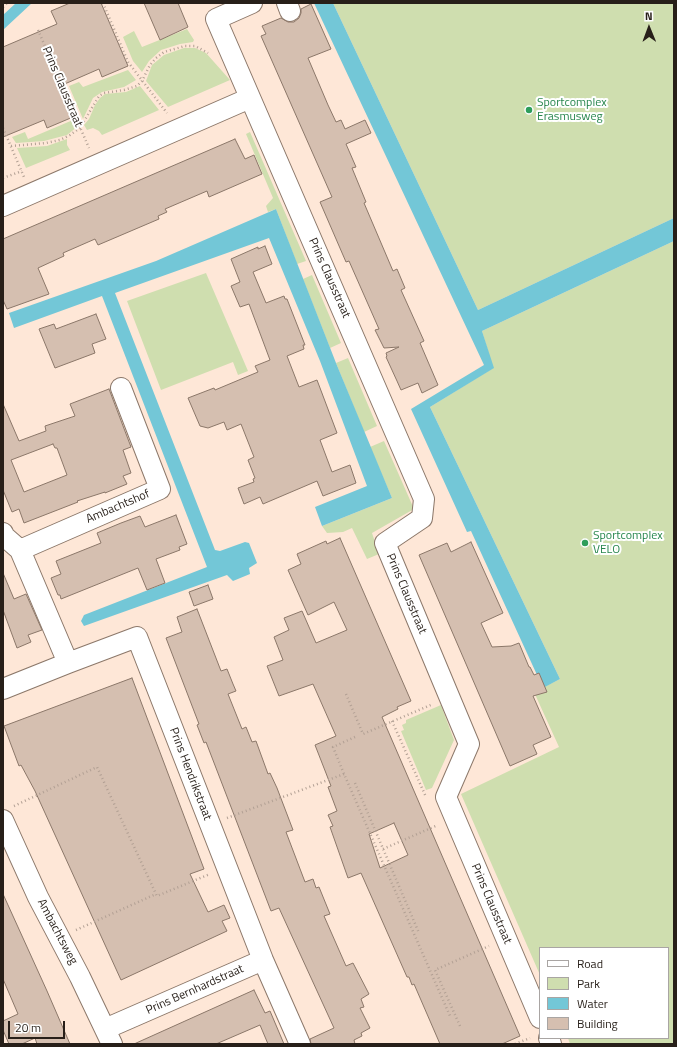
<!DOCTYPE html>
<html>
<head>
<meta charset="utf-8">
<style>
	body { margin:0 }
	#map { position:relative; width:677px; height:1047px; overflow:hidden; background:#fee7d7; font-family:"Titillium Web",sans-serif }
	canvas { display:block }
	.frame { position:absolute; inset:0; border:4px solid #271f19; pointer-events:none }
	.legend { position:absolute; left:539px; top:947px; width:130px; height:92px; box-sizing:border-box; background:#fff; border:1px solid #a9a5a3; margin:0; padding:5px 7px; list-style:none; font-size:12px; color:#271f19 }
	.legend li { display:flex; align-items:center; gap:8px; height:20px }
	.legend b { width:20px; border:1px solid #a9a5a3 }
	.north { position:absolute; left:629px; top:8px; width:40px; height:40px; -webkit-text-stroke:3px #fff; paint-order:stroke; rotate:359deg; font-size:11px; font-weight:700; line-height:16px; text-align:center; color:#271f19 }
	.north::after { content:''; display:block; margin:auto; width:14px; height:18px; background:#271f19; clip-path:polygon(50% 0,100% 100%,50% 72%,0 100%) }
	.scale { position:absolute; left:8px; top:1021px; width:57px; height:18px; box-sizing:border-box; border:2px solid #271f19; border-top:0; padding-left:5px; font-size:12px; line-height:14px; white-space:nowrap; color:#271f19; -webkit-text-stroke:3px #fff; paint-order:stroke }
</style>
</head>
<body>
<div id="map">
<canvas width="677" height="1047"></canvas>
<div class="frame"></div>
<ul class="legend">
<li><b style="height:5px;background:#fff"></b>Road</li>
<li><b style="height:11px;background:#cfdeaf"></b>Park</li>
<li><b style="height:11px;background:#73c7d7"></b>Water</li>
<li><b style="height:11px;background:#d5bfb0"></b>Building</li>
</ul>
<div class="north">N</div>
<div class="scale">20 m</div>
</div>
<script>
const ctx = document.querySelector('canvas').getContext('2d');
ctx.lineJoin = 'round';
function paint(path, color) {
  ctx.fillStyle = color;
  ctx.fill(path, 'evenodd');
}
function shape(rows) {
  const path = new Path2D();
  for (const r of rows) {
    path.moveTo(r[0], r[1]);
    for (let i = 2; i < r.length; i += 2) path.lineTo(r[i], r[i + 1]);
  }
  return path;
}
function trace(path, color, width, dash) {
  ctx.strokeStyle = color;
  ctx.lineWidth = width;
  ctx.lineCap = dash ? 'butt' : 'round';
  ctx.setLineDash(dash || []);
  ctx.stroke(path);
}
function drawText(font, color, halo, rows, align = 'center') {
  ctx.font = font + ' "Titillium Web",sans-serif';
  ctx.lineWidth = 4;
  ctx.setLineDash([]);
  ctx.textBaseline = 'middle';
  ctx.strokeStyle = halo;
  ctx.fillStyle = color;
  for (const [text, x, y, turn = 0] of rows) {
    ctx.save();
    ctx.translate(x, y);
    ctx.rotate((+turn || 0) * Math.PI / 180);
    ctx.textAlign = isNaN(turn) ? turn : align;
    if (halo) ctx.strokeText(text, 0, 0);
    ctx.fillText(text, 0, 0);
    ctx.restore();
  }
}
paint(shape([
	[333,3,674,3,674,218,478,310],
	[187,29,194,40,193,42,180,44,161,50,149,61,142,72,133,61,123,37,134,31,142,47],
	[184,48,195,48,206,53,230,80,168,107,146,81,152,65,164,55],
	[128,70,136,80,124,87,102,92,93,98,83,119,69,86,79,82,83,87],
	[140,86,159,110,102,135,99,131,93,128,87,130,84,125,89,119,95,105,100,98,105,94,126,92],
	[73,120,77,127,67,135,44,141,16,143,12,137,25,132,28,139],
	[250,132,306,261,297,264,276,209,268,212,266,206,273,198,246,134],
	[67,139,67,145,70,150,26,168,17,148,47,146],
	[674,241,674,1044,570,1044,568,1038,668,1038,668,948,540,948,540,975,461,794,559,747,534,692,560,679,430,407,493,368,482,331],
	[206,273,248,371,238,375,233,362,161,390,127,301],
	[312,275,341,343,330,348,303,279],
	[348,358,377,426,364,432,336,363],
	[384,441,414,509,372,533,379,554,367,559,352,528,343,532,327,533,322,526,392,498,370,447],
	[441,705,454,740,432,788,426,790,401,731,404,730,402,725,406,723,406,720]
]), '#cfdeaf');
paint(shape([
	[16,3,32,3,3,30,3,15],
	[314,3,333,3,478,310,674,218,674,241,482,331,494,368,430,407,560,679,543,688,471,531,467,532,411,409,484,365],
	[276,209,336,363,392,498,322,526,315,507,367,486,320,361,269,238,115,293,215,550,220,551,245,542,249,543,257,563,249,568,250,574,233,581,227,575,84,626,81,621,84,615,207,567,102,296,14,328,9,313,156,261]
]), '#73c7d7');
const building = shape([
	[70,3,101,3,128,66,102,77,99,69,60,86,73,117,47,128,44,120,3,137,3,47,57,24,51,11,70,3],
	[144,3,178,3,188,27,160,40,144,3],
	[311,4,331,49,308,58,328,105,336,122,341,120,345,129,365,120,371,133,346,144,356,167,352,168,366,202,364,203,393,271,397,269,405,288,401,290,424,341,420,343,438,385,422,393,418,383,401,390,397,381,386,357,387,356,386,353,399,347,384,348,375,330,379,329,349,261,346,262,320,202,332,197,261,36,266,34,262,26,281,18,288,22,294,22,299,18,301,13,301,9,311,4],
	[235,139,245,159,254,155,262,174,209,197,207,191,165,209,167,212,158,216,159,219,98,245,95,239,63,253,64,256,38,268,49,294,7,309,3,300,3,239,235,139],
	[265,246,272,264,253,272,266,303,284,296,285,299,287,299,305,345,303,345,304,349,287,356,299,387,317,380,337,433,320,440,332,472,350,465,356,483,323,496,317,481,263,504,260,497,244,504,238,488,254,482,253,479,255,478,248,460,254,457,241,424,227,430,224,422,208,428,200,426,188,398,214,388,215,390,258,372,255,366,270,360,249,304,240,307,231,286,240,282,231,259,258,247,258,249,265,246],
	[96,314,106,339,92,344,95,353,55,368,39,329,54,324,56,329,96,314],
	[109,389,131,447,123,450,131,473,123,476,127,484,105,493,105,492,77,501,78,502,24,523,19,509,12,512,3,490,3,404,19,441,46,431,45,426,75,416,70,404,109,389],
	[53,444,55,448,57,448,67,475,24,492,11,460,53,444],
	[176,515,187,544,179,547,180,550,156,559,165,583,147,590,138,568,61,599,60,595,58,595,51,578,61,574,56,561,101,543,97,533,121,523,140,516,145,527,176,515],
	[340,538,411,701,397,707,398,709,382,717,520,1036,502,1044,440,1044,414,984,412,985,409,977,407,977,361,873,348,878,330,827,333,826,328,815,337,811,328,787,331,786,315,745,336,736,313,684,279,696,267,666,283,660,274,637,289,630,284,618,302,611,316,643,347,630,334,602,308,615,288,570,301,564,297,554,326,541,327,544,340,538],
	[394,823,408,855,380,868,369,834,394,823],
	[471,542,503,613,481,623,492,647,511,646,519,643,529,667,530,667,534,675,539,673,547,692,533,696,551,737,533,745,537,754,510,766,419,555,447,543,451,552,471,542],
	[3,573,14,599,26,594,42,630,28,635,31,642,17,648,3,610,3,573],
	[208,585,213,599,194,606,189,592,208,585],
	[197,609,221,671,227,669,233,684,236,691,228,694,242,729,246,727,252,742,256,741,268,774,270,773,277,788,293,830,286,832,305,882,313,879,316,888,319,887,330,914,324,916,346,966,353,963,369,994,361,999,364,1007,360,1008,370,1028,361,1033,362,1036,354,1040,355,1044,311,1044,310,1039,334,1028,279,908,271,911,206,742,204,743,197,725,199,724,166,638,182,632,177,617,197,609],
	[132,678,204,869,190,874,208,912,224,905,230,918,222,921,227,931,121,980,35,791,21,765,19,766,4,726,132,678],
	[3,894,47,991,70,1044,37,1044,35,1038,22,1044,9,1044,3,1030,3,1021,18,1014,3,979,3,894],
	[254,990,265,1013,270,1011,284,1044,268,1044,260,1025,216,1044,134,1044,254,990]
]);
paint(building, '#d5bfb0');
trace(building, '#8b7769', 1);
const minor = shape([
	[252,3,216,19,424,499,422,518,385,543,469,744,446,797,540,1018],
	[287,3,290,11],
	[3,206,250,98],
	[3,533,4,536,20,550,68,663],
	[20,550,160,489,121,388],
	[3,689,68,663,137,637,263,960,300,1044],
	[3,820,38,897,80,977,112,1044],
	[105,1029,263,960],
	[549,1038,551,1044]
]);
trace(minor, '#8c786a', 22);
trace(shape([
	[103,3,128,62,167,113],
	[3,7,7,3],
	[38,30,89,148],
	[3,128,24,177],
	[11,146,46,143,60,140,70,135,80,128,99,96,104,93,124,90,137,86,142,81,150,65,156,58,164,52,185,46,195,46,208,53],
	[3,178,22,171],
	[346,694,363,734,433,704],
	[392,721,426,797],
	[355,737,333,747,344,774,450,1016],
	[355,783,419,933],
	[14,806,97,767,156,894],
	[227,818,344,774],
	[383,849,438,825],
	[76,930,156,894,157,896,210,874],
	[460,1026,435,970,489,946],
	[515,1044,530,1038]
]), '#b2a094', 2.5, [1, 3]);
trace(minor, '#fff', 20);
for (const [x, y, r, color] of [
	[529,110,4,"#2e9e5b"],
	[585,543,4,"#2e9e5b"]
]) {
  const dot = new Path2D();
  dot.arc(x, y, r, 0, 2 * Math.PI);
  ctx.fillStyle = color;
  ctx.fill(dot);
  trace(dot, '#fff', 1.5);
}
drawText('12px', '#271f19', '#fff', [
	["Prins Clausstraat",62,87,67],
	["Prins Clausstraat",329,278,66],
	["Ambachtshof",118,507,-23],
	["Prins Clausstraat",406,594,67],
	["Prins Hendrikstraat",190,774,69],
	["Prins Clausstraat",491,904,67],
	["Ambachtsweg",57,932,62],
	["Prins Bernhardstraat",195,990,-24]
]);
drawText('12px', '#27864d', '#fff', [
	["Sportcomplex",537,103],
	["Erasmusweg",537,117],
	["Sportcomplex",593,536],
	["VELO",593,550]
], 'left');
</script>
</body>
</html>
